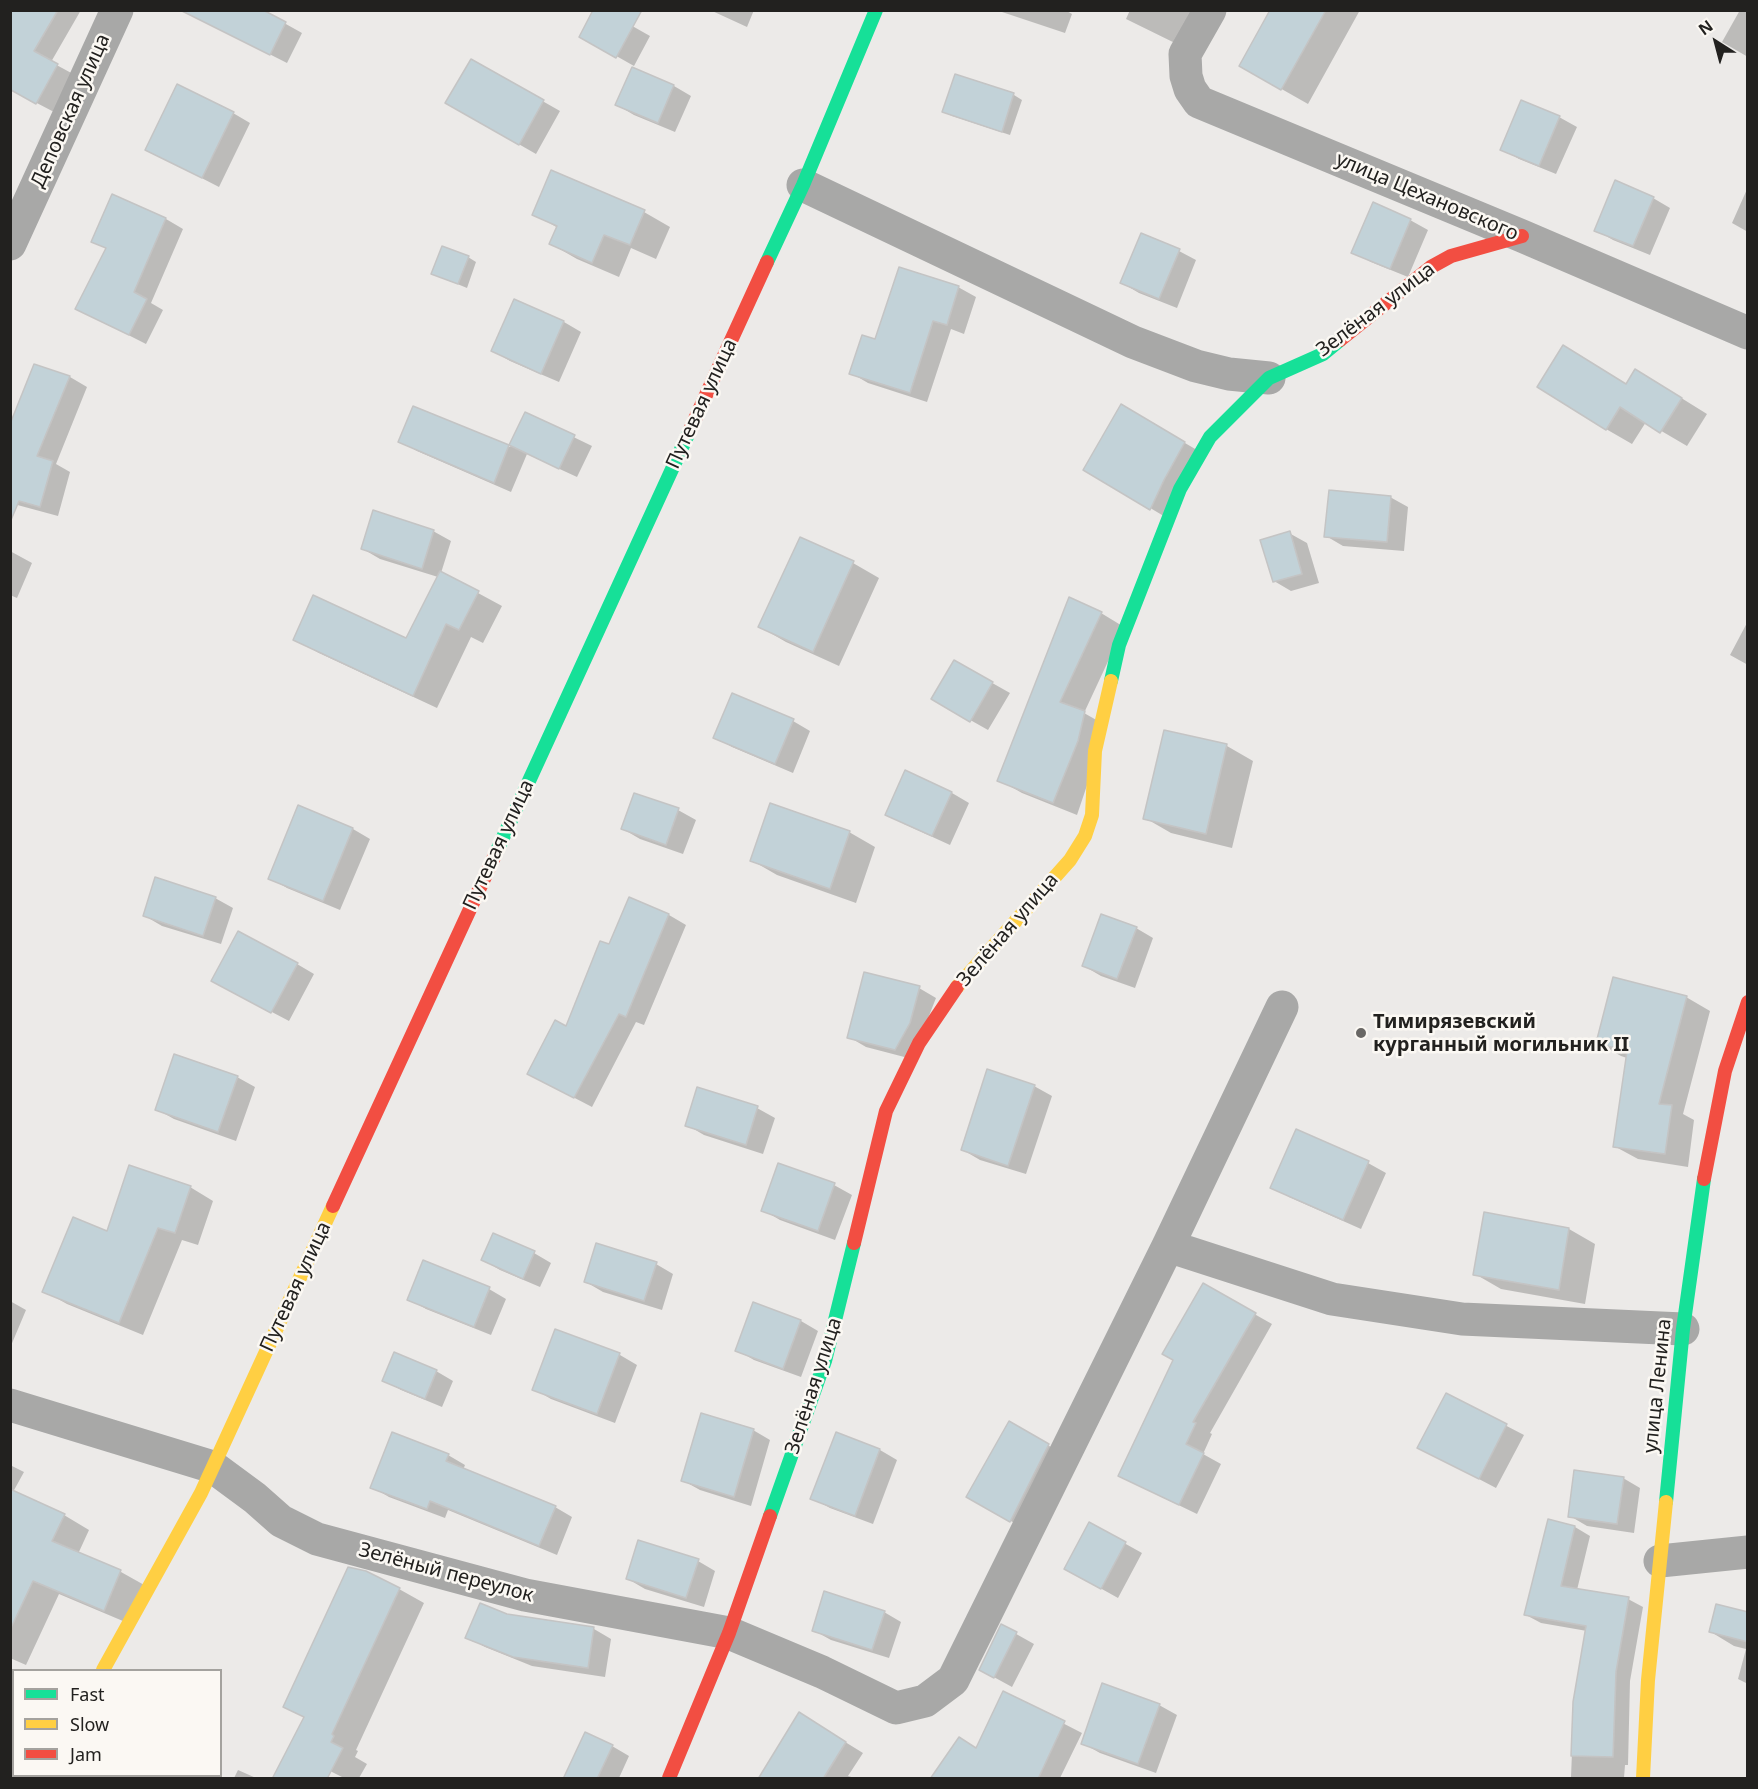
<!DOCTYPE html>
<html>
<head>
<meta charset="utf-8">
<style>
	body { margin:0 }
	#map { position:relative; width:1758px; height:1789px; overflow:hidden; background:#eceae8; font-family:"Noto Sans",sans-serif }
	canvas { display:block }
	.frame { position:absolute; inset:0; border:12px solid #22211f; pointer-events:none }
	.legend { position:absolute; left:12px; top:1669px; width:210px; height:108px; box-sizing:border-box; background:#fbf8f3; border:2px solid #a4a29e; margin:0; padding:8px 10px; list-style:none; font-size:18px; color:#22211f }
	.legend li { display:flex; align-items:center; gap:12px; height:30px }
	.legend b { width:30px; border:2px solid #a4a29e }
	.north { position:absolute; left:1686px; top:12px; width:60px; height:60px; -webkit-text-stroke:4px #fbf8f3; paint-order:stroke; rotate:324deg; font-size:16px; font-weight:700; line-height:24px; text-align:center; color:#22211f }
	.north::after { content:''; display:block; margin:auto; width:21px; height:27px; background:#22211f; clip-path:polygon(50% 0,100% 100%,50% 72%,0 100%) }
</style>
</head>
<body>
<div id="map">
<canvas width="1758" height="1789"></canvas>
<div class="frame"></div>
<ul class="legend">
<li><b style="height:8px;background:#16e098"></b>Fast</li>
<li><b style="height:8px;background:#ffcf43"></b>Slow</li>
<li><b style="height:8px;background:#f24e42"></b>Jam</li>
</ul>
<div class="north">N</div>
</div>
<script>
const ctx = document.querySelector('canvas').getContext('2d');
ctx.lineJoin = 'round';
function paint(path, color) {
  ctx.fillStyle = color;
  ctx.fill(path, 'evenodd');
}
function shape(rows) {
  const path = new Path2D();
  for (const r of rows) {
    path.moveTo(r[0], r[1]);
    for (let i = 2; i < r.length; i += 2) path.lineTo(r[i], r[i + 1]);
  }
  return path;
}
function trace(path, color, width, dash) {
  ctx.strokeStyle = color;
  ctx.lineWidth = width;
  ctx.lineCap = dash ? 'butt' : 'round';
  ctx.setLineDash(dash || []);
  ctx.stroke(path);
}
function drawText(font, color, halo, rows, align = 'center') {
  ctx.font = font + ' "Noto Sans",sans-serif';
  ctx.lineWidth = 5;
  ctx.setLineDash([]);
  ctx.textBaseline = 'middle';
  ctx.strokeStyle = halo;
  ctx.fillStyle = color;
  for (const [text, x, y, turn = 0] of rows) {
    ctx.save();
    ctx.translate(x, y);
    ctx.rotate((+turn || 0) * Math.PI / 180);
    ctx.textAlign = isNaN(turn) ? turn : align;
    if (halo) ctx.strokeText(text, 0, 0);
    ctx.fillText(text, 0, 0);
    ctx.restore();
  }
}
paint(shape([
	[19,10,81,10,51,62,75,75,54,112,10,89],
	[212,10,270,10,268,14,302,33,287,63,206,22],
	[604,10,650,36,634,66,581,36],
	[710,10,754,10,747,27],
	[996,10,1065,10,1072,14,1065,33],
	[1130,10,1194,10,1183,47,1126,19],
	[1272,10,1360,10,1308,104,1241,66],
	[1740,10,1748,10,1748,57,1722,42],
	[472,61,560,111,536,154,447,103],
	[633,69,674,86,691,96,675,132,634,115,617,105],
	[956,76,1014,95,1022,100,1010,135,952,116,944,112],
	[233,113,250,123,219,187,147,150],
	[1559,117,1577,127,1556,174,1519,159,1502,149],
	[1748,187,1748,232,1732,223],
	[113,196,166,219,183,229,151,303,163,310,146,344,77,309,107,249,93,241],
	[1653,198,1670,208,1650,255,1613,240,1596,230],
	[644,212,670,227,656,259,631,248,619,277,577,259,551,244,558,228,534,214],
	[1410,220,1428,230,1408,277,1371,262,1353,252],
	[1179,251,1196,260,1177,308,1139,293,1122,283],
	[468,257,476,262,467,288,433,274],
	[958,287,976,297,964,334,951,329,927,402,868,383,851,373,876,341],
	[514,301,564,322,581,332,559,382,510,361,493,351],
	[35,366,70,377,87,387,56,464,70,472,58,516,10,503,10,428],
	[1627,386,1662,386,1707,414,1687,446,1646,422,1632,444,1606,429],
	[1122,406,1202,453,1167,518,1085,469],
	[414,408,510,447,526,414,592,446,577,477,527,454,511,492,417,451,400,441],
	[1390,497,1408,507,1404,551,1343,546,1326,536],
	[433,531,451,541,441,573,502,606,483,643,471,637,437,708,319,653,295,640,406,640,438,577,380,559,363,549],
	[1289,533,1307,543,1319,583,1291,591,1274,581],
	[10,551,32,563,17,598,10,595],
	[853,563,879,578,839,666,786,642,760,627],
	[1101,613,1124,627,1084,713,1107,726,1077,815,1022,793,999,780],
	[1748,621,1748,665,1730,655],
	[955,662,1010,693,988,730,933,699],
	[793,721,810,731,793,773,732,747,715,737],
	[1165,732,1227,746,1253,761,1232,848,1171,833,1145,818],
	[905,772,952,793,969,803,950,845,904,824,887,814],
	[678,810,696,820,683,854,640,839,623,829],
	[353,829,370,839,340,910,287,888,270,878],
	[849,832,875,847,856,903,777,875,751,860],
	[215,898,233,908,221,944,162,926,145,916],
	[669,915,686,925,644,1025,636,1022,592,1107,546,1083,567,1028,610,946],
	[1136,928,1153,938,1135,988,1101,976,1084,966],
	[297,964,314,974,289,1021,230,990],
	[919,988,936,998,912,1059,866,1047,849,1037],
	[1686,997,1710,1011,1683,1114,1694,1120,1688,1167,1638,1159,1614,1146,1627,1058,1621,1056,1598,1043],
	[237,1077,255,1087,236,1141,174,1119,156,1109],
	[1034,1086,1052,1096,1026,1174,980,1160,963,1150],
	[757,1108,775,1118,763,1154,704,1135,687,1125],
	[1297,1131,1368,1163,1386,1173,1361,1229,1289,1197,1272,1187],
	[779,1165,834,1185,852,1195,835,1240,780,1220,763,1210],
	[190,1187,213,1201,198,1245,182,1240,143,1335,67,1304,44,1291,107,1233],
	[1485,1214,1569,1229,1595,1244,1585,1304,1501,1289,1475,1274],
	[534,1253,551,1263,540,1287,500,1270,483,1260],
	[656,1264,673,1274,662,1310,603,1292,586,1282],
	[1203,1285,1272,1324,1210,1433,1212,1434,1203,1454,1221,1464,1197,1514,1137,1485,1174,1359],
	[489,1289,506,1299,491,1335,426,1309,409,1299],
	[10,1301,26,1310,10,1348],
	[801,1321,818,1331,801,1377,754,1360,737,1350],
	[556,1331,620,1355,637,1365,615,1423,551,1399,534,1389],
	[436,1371,453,1381,442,1407,401,1390,384,1380],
	[1447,1395,1524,1435,1496,1488,1437,1457],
	[1009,1423,1065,1455,1028,1531,968,1496],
	[753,1430,770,1440,751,1506,700,1490,682,1480],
	[836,1434,880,1450,897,1460,873,1524,830,1508,812,1498],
	[448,1455,465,1465,463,1470,555,1507,572,1517,557,1555,448,1510,445,1518,389,1497,372,1487],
	[10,1465,24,1472,13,1492,64,1515,89,1530,78,1554,121,1572,146,1586,130,1624,59,1594,26,1665,10,1658],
	[1623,1478,1640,1488,1634,1533,1587,1526,1570,1516],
	[1549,1521,1575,1527,1590,1536,1577,1590,1628,1599,1643,1607,1630,1681,1628,1765,1625,1765,1624,1778,1539,1778,1571,1777,1574,1702,1587,1631,1541,1623,1526,1615],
	[1090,1524,1142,1553,1118,1598,1066,1569],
	[698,1561,715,1571,704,1607,645,1589,628,1579],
	[399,1589,424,1603,356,1750,358,1751,355,1757,367,1764,359,1778,344,1778,314,1763,305,1718,285,1706],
	[884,1612,901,1622,889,1658,831,1640,813,1630],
	[1748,1614,1748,1684,1738,1679,1746,1649,1734,1646,1711,1632],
	[507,1615,594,1629,611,1639,605,1677,532,1666,485,1647,467,1637],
	[1002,1626,1034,1644,1012,1687,981,1670],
	[1004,1693,1082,1733,1060,1778,932,1778,977,1749],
	[1159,1705,1177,1715,1156,1773,1100,1753,1082,1743],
	[816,1724,863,1753,848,1776,855,1778,760,1778],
	[612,1746,629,1756,619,1778,578,1778],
	[238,1770,256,1778,234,1778]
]), '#0003');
const building = shape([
	[10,10,58,10,34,51,58,64,36,104,11,90,10,92,10,10],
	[180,10,263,10,286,22,270,55,180,10],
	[593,10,642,10,616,58,579,37,593,10],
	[1270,10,1326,10,1281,90,1239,66,1270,10],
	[471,59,544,100,519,145,445,103,471,59],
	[632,67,674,85,658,123,615,105,632,67],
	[955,74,1014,93,1002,132,942,112,955,74],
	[177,84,234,112,202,178,145,150,177,84],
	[1521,100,1560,116,1539,166,1500,150,1521,100],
	[551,170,645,210,630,245,604,235,592,263,549,244,557,226,532,215,551,170],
	[1615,180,1654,197,1633,246,1594,231,1615,180],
	[112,194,166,218,134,292,147,299,129,335,75,309,106,248,91,242,112,194],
	[1373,202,1411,219,1390,269,1351,253,1373,202],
	[1141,233,1180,249,1159,299,1120,283,1141,233],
	[442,246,469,256,458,284,431,274,442,246],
	[899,267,959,286,947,325,933,321,910,393,849,374,862,335,875,339,899,267],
	[514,299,564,321,541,374,491,351,514,299],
	[1563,345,1626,384,1635,369,1682,398,1660,433,1620,407,1606,430,1537,387,1563,345],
	[34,364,70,376,37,456,53,461,40,507,19,501,11,520,10,424,34,364],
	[1121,404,1185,442,1164,480,1150,510,1083,470,1121,404],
	[413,406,509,445,494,483,398,442,413,406],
	[525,412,575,435,559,469,509,445,525,412],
	[1329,490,1391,496,1387,542,1324,537,1329,490],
	[373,510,434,530,422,569,361,549,373,510],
	[1290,531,1302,574,1273,582,1260,540,1290,531],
	[800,537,854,561,813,652,758,627,800,537],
	[440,571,479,591,459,630,446,624,413,696,293,640,313,595,406,638,440,571],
	[1069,597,1102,612,1060,702,1085,711,1078,741,1053,803,997,781,1069,597],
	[954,660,993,682,970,722,931,699,954,660],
	[732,693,794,719,775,764,713,738,732,693],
	[1164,730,1227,744,1206,834,1143,819,1164,730],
	[905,770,952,792,932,836,885,815,905,770],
	[634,793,679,808,666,845,621,829,634,793],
	[770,803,850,831,830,889,750,861,770,803],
	[298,805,353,828,323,901,268,879,298,805],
	[155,877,216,897,203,936,143,916,155,877],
	[629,897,669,914,626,1017,619,1014,574,1098,527,1074,555,1020,566,1026,600,941,609,944,629,897],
	[1101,914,1137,927,1117,979,1082,966,1101,914],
	[238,931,298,963,271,1013,211,981,238,931],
	[864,972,920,986,910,1023,895,1050,847,1038,864,972],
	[1613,977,1687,996,1659,1104,1672,1105,1665,1154,1613,1147,1627,1051,1596,1043,1613,977],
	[174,1054,238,1076,218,1132,155,1110,174,1054],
	[987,1069,1035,1085,1008,1166,961,1150,987,1069],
	[697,1087,758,1106,746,1145,685,1126,697,1087],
	[1296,1129,1369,1161,1343,1220,1270,1188,1296,1129],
	[778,1163,835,1183,818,1231,761,1211,778,1163],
	[129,1165,191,1186,175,1233,158,1228,119,1323,42,1292,73,1217,107,1231,129,1165],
	[1484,1212,1569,1228,1559,1290,1473,1275,1484,1212],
	[493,1233,535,1251,523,1279,481,1260,493,1233],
	[596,1243,657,1262,644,1301,584,1282,596,1243],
	[423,1260,490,1287,474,1327,407,1300,423,1260],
	[1203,1283,1256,1313,1193,1422,1196,1423,1186,1444,1204,1453,1179,1505,1118,1476,1173,1360,1162,1354,1203,1283],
	[753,1302,801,1320,783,1369,735,1351,753,1302],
	[555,1329,620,1353,597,1414,532,1390,555,1329],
	[394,1352,437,1370,425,1399,382,1381,394,1352],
	[1446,1393,1507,1424,1479,1479,1417,1448,1446,1393],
	[701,1413,754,1429,734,1497,681,1481,701,1413],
	[1009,1421,1049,1444,1010,1522,966,1497,1009,1421],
	[392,1432,449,1454,446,1461,556,1506,539,1546,430,1501,427,1509,370,1488,392,1432],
	[836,1432,880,1449,855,1516,810,1499,836,1432],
	[1574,1470,1624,1477,1617,1524,1568,1517,1574,1470],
	[10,1489,65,1514,52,1541,121,1570,104,1611,33,1581,10,1630,10,1489],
	[1548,1519,1575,1526,1561,1586,1629,1597,1616,1672,1613,1757,1571,1756,1573,1702,1586,1626,1524,1615,1548,1519],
	[1089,1522,1126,1542,1101,1589,1064,1569,1089,1522],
	[638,1540,699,1559,686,1598,626,1579,638,1540],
	[348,1567,366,1571,400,1588,332,1734,334,1736,331,1742,343,1748,327,1779,272,1779,304,1717,283,1707,348,1567],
	[824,1591,885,1611,872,1650,812,1631,824,1591],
	[480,1603,507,1614,594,1627,588,1668,513,1657,465,1638,480,1603],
	[1716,1604,1748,1612,1748,1642,1709,1632,1716,1604],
	[1001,1624,1017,1632,994,1678,979,1670,1001,1624],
	[1102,1683,1160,1704,1138,1764,1081,1744,1102,1683],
	[1003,1691,1065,1721,1038,1779,930,1779,959,1737,976,1748,1003,1691],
	[799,1712,846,1742,823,1779,758,1779,799,1712],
	[585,1732,613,1745,597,1779,563,1779,585,1732]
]);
paint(building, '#c2d2d8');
trace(building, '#c4c4c4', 1.5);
trace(shape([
	[1210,10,1185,54,1186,76,1190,89,1199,102,1522,236,1748,333],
	[803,185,1133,342,1196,366,1229,374,1269,378],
	[10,244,117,10],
	[1168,1246,1332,1299,1462,1319,1683,1329],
	[10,1405,213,1467,255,1498,281,1521,317,1539,525,1595,729,1633,822,1672,896,1708,925,1701,953,1680,1168,1246,1282,1007],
	[1660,1561,1748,1552],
	[42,1778,44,1776]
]), '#a8a8a7', 33);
trace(shape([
	[767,262,803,185,876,10],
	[1111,681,1119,645,1180,489,1210,437,1269,378,1323,354,1340,340],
	[495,855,690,430],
	[1666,1502,1683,1329,1704,1179],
	[770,1516,825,1361,854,1243]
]), '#16e098', 14);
trace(shape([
	[957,987,1070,860,1085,836,1092,815,1095,751,1111,681],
	[103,1670,201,1493,333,1206],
	[1643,1778,1648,1680,1666,1502]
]), '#ffcf43', 14);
trace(shape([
	[1340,340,1431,267,1451,256,1522,236],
	[690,430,767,262],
	[1704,1179,1725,1071,1748,1002],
	[333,1206,495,855],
	[854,1243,886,1111,919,1043,957,987],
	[669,1778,729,1633,770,1516]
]), '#f24e42', 14);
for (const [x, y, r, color] of [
	[1361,1033,6,"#696765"]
]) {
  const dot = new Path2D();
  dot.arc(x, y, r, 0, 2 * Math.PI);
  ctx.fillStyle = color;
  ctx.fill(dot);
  trace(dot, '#fbf8f3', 2);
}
drawText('20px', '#22211f', '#fbf8f3', [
	["Деповская улица",71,111,-66],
	["улица Цехановского",1427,197,23],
	["Зелёная улица",1376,310,-37],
	["Путевая улица",702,404,-65],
	["Путевая улица",499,845,-65],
	["Зелёная улица",1008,930,-49],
	["Путевая улица",296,1287,-65],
	["Зелёная улица",814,1386,-72],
	["улица Ленина",1658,1386,-84],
	["Зелёный переулок",446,1573,15]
]);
drawText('bold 20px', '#22211f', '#fbf8f3', [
	["Тимирязевский",1373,1022],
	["курганный могильник II",1373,1045]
], 'left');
</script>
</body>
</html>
